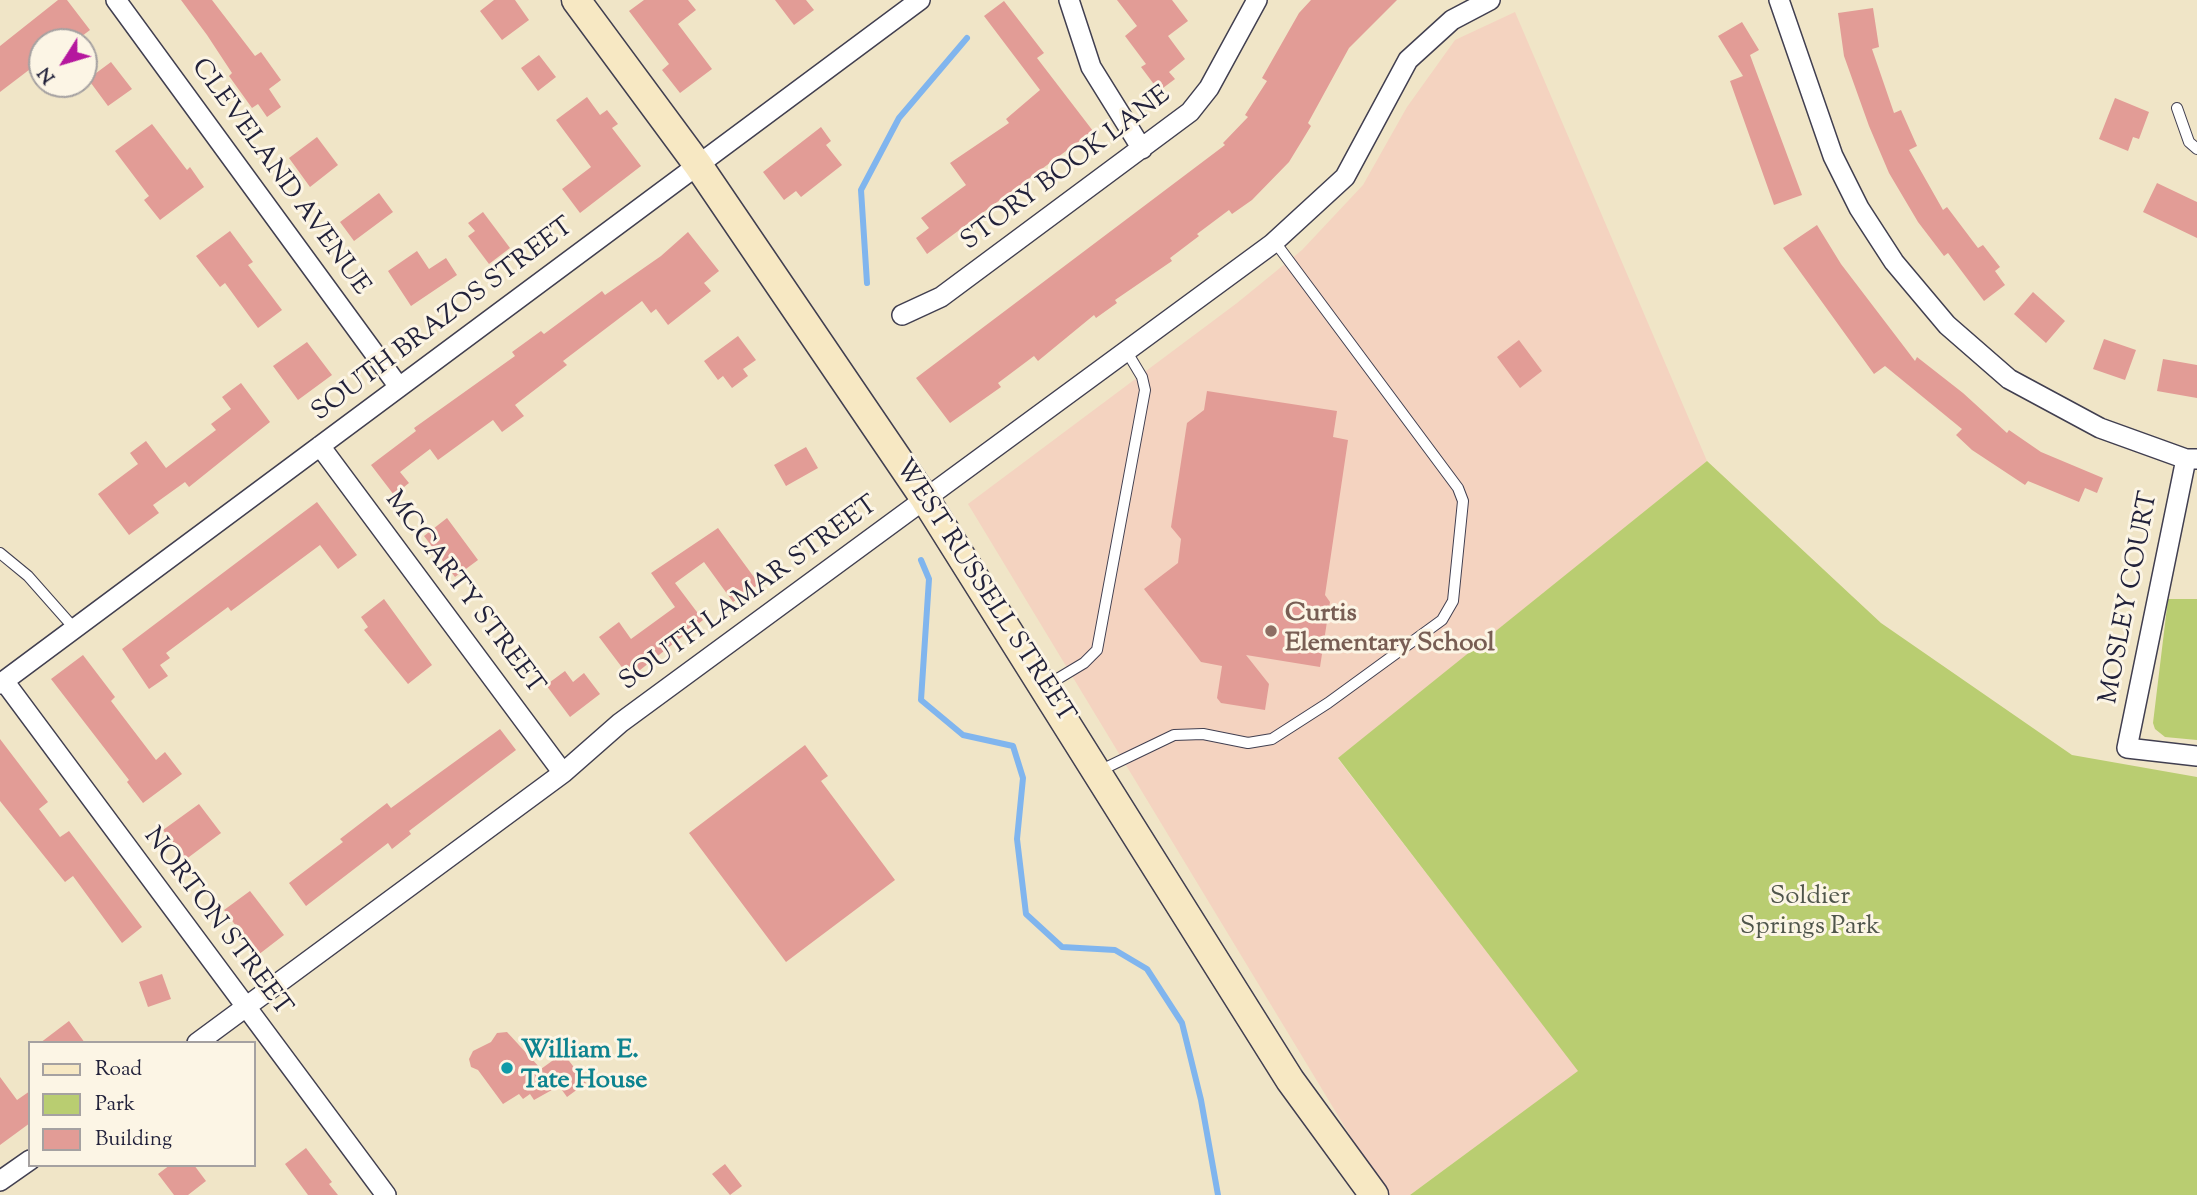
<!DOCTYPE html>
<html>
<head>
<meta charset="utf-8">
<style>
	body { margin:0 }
	#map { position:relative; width:2197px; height:1195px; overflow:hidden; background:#f0e5c7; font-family:"Sorts Mill Goudy",serif }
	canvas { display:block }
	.legend { position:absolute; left:28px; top:1041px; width:228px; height:126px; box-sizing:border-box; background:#fcf5e5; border:2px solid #a5a1a1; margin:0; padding:9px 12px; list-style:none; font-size:21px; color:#22223b }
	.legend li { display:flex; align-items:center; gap:14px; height:35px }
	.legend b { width:35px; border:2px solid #a5a1a1 }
	.north { position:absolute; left:28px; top:28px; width:70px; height:70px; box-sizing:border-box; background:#fcf5e5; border:2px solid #a5a1a1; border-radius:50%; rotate:233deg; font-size:19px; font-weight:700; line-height:28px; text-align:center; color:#22223b }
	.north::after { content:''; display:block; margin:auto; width:24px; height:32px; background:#b5179e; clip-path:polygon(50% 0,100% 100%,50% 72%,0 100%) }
</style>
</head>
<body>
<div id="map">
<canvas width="2197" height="1195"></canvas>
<ul class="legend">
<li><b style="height:9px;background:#f7e8c3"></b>Road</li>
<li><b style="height:19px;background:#b9cd71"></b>Park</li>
<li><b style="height:19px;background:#e29c96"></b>Building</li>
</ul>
<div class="north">N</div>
</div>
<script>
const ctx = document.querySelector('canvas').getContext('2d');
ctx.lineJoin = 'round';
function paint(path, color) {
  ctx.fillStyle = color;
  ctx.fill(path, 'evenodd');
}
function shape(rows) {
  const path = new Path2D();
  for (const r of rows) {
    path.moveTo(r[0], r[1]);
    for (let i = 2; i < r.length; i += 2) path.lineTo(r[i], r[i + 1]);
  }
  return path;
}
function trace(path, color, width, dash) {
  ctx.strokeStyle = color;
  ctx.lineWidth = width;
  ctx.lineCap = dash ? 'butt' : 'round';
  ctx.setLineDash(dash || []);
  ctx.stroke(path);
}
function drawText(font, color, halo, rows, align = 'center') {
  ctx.font = font + ' "Sorts Mill Goudy",serif';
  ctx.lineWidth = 6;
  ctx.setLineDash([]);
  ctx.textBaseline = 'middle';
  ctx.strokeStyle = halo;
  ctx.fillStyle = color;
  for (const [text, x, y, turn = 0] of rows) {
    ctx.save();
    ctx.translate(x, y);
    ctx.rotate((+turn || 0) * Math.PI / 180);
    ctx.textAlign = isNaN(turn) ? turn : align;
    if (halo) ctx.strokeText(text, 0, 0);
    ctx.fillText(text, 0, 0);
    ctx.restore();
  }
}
paint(shape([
	[1515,12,1707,461,1338,759,1579,1071,1410,1195,1386,1195,968,504,1237,303,1302,250,1363,185,1407,107,1455,40]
]), '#f4d3c0');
paint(shape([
	[1707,461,1881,623,2072,755,2197,777,2197,1195,1410,1195,1578,1071,1338,758],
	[2168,599,2197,599,2197,740,2165,737,2155,729,2153,723]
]), '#b9cd71');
trace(shape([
	[867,283,861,190,899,118,967,38],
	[921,560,929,579,921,700,963,735,1013,746,1023,778,1017,839,1026,914,1062,947,1115,950,1147,969,1182,1023,1201,1100,1218,1195]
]), '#80b5ee', 6);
paint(shape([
	[58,0,67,0,90,30,74,42,42,42,42,60,0,92,0,46],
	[181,0,212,0,255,56,261,52,281,80,269,89,281,107,267,117,258,104,252,108,229,76,232,73,207,35],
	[494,0,515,0,529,20,502,40,480,11],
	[644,0,688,0,696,10,678,24,712,69,680,93,662,70,669,64,629,11],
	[775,0,806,0,814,10,794,25],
	[1117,0,1172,0,1188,21,1168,36,1185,59,1169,72,1175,79,1159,91,1141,67,1146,64,1125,36,1137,26],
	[1311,0,1397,0,1349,48,1308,123,1311,126,1289,162,1252,200,1232,214,1229,210,1197,234,1199,236,1170,258,1172,261,1115,300,1117,303,1096,318,1094,315,1038,361,1034,356,998,383,1001,387,950,423,916,378,1225,145,1223,143,1248,117,1245,115,1267,81,1262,78,1299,13],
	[1004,1,1044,53,1037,58,1093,131,927,254,916,238,929,228,921,218,966,185,950,163,1009,123,1006,119,1040,90,984,16],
	[1873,8,1879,47,1872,49,1894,113,1901,110,1917,146,1909,150,1943,210,1947,207,1978,248,1983,245,2000,267,1995,271,2005,285,1984,301,1948,253,1944,256,1918,222,1889,173,1869,126,1844,56,1838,13],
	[1742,22,1759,50,1750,55,1802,195,1774,205,1730,81,1743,76,1718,36],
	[539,55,556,77,538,91,521,68],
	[111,62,132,89,108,106,88,79],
	[587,97,600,115,607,110,618,124,612,128,641,166,580,213,562,189,591,167,556,120],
	[2115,98,2149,112,2139,139,2133,137,2128,151,2099,139],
	[152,124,187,170,190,167,204,187,160,220,144,200,149,196,115,151],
	[821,127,831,141,826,145,842,165,801,197,796,191,784,200,763,172],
	[317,137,338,165,310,187,289,158],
	[2157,183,2197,202,2197,238,2143,212],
	[379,193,393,212,354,241,340,222],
	[483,212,510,248,489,264,468,236,475,231,468,223],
	[1817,225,1841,264,1915,361,1917,357,1963,393,2007,433,2009,430,2041,452,2103,478,2097,493,2085,488,2079,502,2028,481,2025,485,1972,450,1956,435,1962,429,1885,366,1874,374,1783,248],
	[230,231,253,262,248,265,282,310,258,328,225,283,220,287,196,256],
	[688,232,719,271,704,283,711,291,668,325,656,309,651,313,642,301,563,361,567,365,515,405,524,416,502,432,493,420,438,460,430,449,400,472,409,483,394,495,371,465,416,431,414,428,515,356,512,352,541,331,544,334,602,291,605,295,661,256],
	[417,251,429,269,446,258,457,275,411,306,388,271],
	[2033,292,2065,321,2046,343,2014,314],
	[738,336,756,360,743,369,748,376,732,388,723,376,718,380,704,361],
	[2104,339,2136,350,2125,380,2093,369],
	[1519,340,1542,371,1520,388,1497,357],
	[307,342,332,375,298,400,273,366],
	[2163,359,2197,365,2197,398,2157,391],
	[241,383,270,422,189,487,185,482,153,505,159,513,129,535,98,494,138,464,130,453,146,441,166,468,216,430,211,424,231,409,222,397],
	[1207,391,1337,411,1333,437,1348,440,1325,595,1330,602,1320,667,1246,655,1269,684,1265,710,1221,703,1217,698,1222,666,1201,662,1144,589,1178,563,1181,539,1171,527,1187,423,1204,410],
	[806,447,818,468,786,486,774,465],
	[317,502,357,555,338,569,320,545,231,611,228,607,166,653,170,658,160,665,168,676,149,689,122,649],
	[447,518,478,560,455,577,424,536],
	[718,528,759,584,733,602,704,562,675,583,703,620,630,678,599,637,619,622,631,639,675,607,651,573],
	[384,599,432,665,408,684,364,630,368,627,361,617],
	[83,655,115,697,111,701,156,760,165,752,182,774,143,803,127,782,129,780,51,679],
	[565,671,573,682,584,673,600,694,570,717,546,685],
	[500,729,516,750,409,831,411,834,392,849,388,843,306,906,289,883,343,842,340,839,387,803,391,808],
	[0,739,48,802,39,809,60,837,69,831,142,927,122,943,73,876,65,882,0,801],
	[805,745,828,776,821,781,895,880,786,962,689,833],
	[199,804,221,833,185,860,163,830],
	[250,891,284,935,258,955,224,910],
	[162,974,171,999,148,1007,139,982],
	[69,1021,85,1043,40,1043],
	[507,1032,541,1069,563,1053,586,1083,567,1097,559,1086,534,1100,530,1094,523,1099,519,1094,503,1104,478,1070,471,1067,469,1059,473,1051,491,1042,497,1033],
	[0,1077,17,1100,30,1091,30,1123,0,1145],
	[306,1148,332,1182,329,1184,338,1195,308,1195,285,1164],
	[725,1164,742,1186,730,1195,712,1174],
	[170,1165,194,1165,206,1181,188,1195,174,1195,158,1174]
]), '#e29c96');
const lane = shape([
	[2177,108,2189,142,2197,149],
	[0,553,28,576,74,628],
	[1044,687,1084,663,1097,650,1145,390,1142,377,1127,352],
	[1097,772,1174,735,1203,734,1248,743,1272,739,1328,703,1442,620,1453,601,1463,501,1458,488,1275,242]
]);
const street = shape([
	[116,0,399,387],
	[1069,0,1091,67,1142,149],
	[1779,0,1833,156,1859,208,1894,262,1947,325,2009,379,2100,428,2186,459,2197,459],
	[902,315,941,297,1190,112,1209,88,1257,0],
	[320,446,563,773],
	[2186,459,2127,748,2197,756],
	[4,681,386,1195],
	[0,684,920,0],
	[197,1043,563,773,620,723,1272,244,1345,177,1408,60,1452,20,1490,0],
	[0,1181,30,1160]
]);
const secondary = shape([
	[576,0,698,165,925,499,1290,1080,1374,1195]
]);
trace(lane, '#413f50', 12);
trace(street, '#413f50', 22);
trace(secondary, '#413f50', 31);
trace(lane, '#fff', 10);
trace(street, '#fff', 19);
trace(secondary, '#f7e8c3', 28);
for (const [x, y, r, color] of [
	[1271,631,7,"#8d6e63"],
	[507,1068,7,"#0f9aa8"]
]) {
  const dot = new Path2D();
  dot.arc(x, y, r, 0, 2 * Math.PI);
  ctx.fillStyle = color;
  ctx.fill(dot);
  trace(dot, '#fcf5e5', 2.5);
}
drawText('26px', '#22223b', '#fcf5e5', [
	["STORY BOOK LANE",1067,170,-37],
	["CLEVELAND AVENUE",279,178,54],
	["SOUTH BRAZOS STREET",444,321,-37],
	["WEST RUSSELL STREET",983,592,57],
	["MCCARTY STREET",463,594,53],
	["SOUTH LAMAR STREET",750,595,-36],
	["MOSLEY COURT",2131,598,-79],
	["NORTON STREET",216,923,53]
]);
drawText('bold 26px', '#785e54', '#fcf5e5', [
	["Curtis",1285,616],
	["Elementary School",1285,646]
], 'left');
drawText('26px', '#4f554b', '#fcf5e5', [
	["Soldier",1810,899],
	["Springs Park",1810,929]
]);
drawText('bold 26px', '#0d838f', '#fcf5e5', [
	["William E.",521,1053],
	["Tate House",521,1083]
], 'left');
</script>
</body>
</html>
